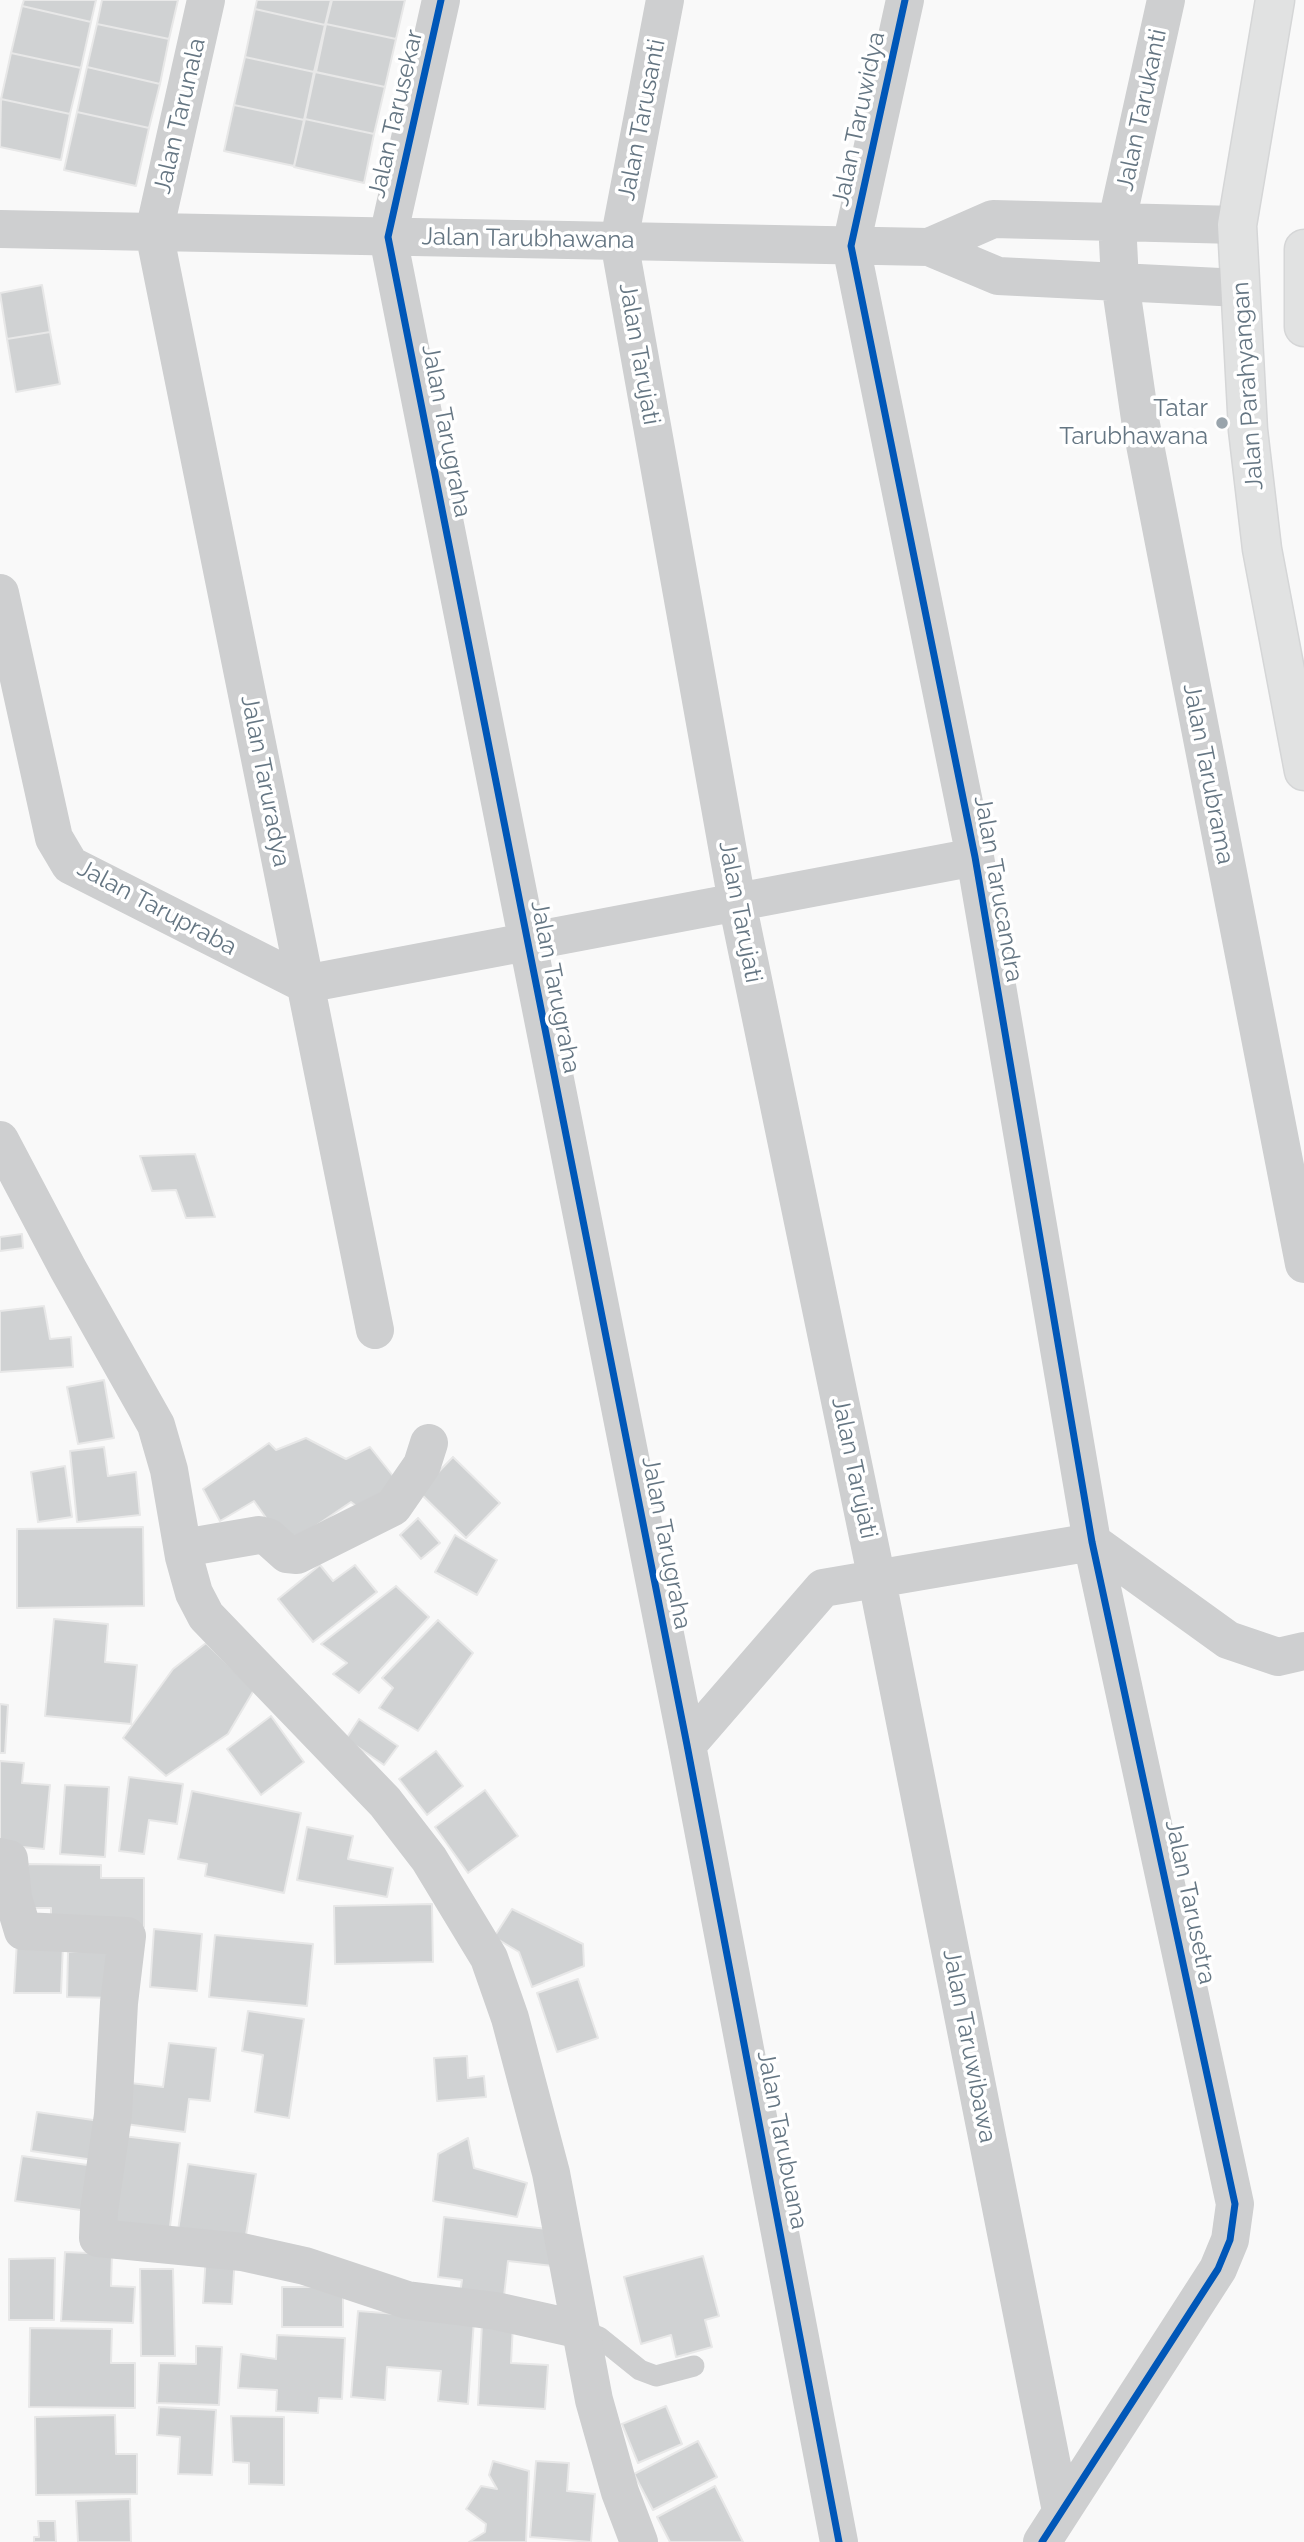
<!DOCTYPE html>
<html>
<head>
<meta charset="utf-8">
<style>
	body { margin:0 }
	canvas { display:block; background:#f9f9f9 }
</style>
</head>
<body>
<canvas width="1304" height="2542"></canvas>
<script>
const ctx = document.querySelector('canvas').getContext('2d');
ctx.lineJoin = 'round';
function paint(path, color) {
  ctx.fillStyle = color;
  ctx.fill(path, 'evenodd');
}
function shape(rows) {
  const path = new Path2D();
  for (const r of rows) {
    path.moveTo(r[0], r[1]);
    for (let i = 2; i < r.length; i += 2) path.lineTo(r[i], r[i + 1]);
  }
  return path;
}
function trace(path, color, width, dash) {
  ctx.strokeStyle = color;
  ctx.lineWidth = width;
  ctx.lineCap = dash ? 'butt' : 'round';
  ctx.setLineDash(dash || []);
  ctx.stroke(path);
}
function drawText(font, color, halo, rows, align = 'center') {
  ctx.font = font + ' Raleway,sans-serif';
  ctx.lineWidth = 7;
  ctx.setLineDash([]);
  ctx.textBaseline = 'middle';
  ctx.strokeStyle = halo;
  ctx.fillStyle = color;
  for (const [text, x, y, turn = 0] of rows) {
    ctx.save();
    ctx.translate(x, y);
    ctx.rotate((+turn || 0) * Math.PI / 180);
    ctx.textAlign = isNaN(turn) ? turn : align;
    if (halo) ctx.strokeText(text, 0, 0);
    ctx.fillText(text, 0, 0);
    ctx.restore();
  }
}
const building = shape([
	[24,0,96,0,91,22,22,6,24,0],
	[102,0,178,0,169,39,97,24,102,0],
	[257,0,331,0,325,25,255,9,257,0],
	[332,0,405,0,396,39,326,24,332,0],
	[22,6,91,22,81,68,11,53,22,6],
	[255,9,325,25,314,72,245,57,255,9],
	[97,24,169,39,160,84,87,67,97,24],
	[326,24,396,39,385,87,316,72,326,24],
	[11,53,81,68,70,114,1,99,11,53],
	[245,57,314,72,304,120,234,105,245,57],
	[87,67,160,84,149,128,77,112,87,67],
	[315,72,385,87,374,134,305,119,315,72],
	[1,99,70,114,61,160,0,147,1,99],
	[234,105,304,120,294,166,224,151,234,105],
	[77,112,149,128,136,186,64,170,77,112],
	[305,119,374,134,364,183,294,167,305,119],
	[42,285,50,332,7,339,0,293,42,285],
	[50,332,60,384,16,392,7,339,50,332],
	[195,1154,215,1217,186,1218,176,1190,152,1191,140,1156,195,1154],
	[22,1234,23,1248,0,1251,0,1237,22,1234],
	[44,1306,50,1339,71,1337,73,1367,0,1372,0,1311,44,1306],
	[104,1380,114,1438,78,1444,67,1387,104,1380],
	[306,1438,346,1459,370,1447,401,1486,364,1512,351,1502,286,1546,254,1501,220,1521,203,1489,269,1443,276,1450,306,1438],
	[104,1447,108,1476,136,1472,140,1515,77,1522,70,1451,104,1447],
	[453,1457,500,1503,466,1538,419,1492,453,1457],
	[65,1466,72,1517,38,1522,31,1472,65,1466],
	[418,1518,440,1543,421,1559,400,1535,418,1518],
	[143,1527,144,1606,17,1608,17,1529,143,1527],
	[455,1535,497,1560,477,1595,435,1572,455,1535],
	[320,1565,333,1581,355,1565,377,1592,313,1642,278,1599,320,1565],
	[396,1586,429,1617,359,1693,333,1674,347,1663,321,1644,396,1586],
	[54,1619,108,1624,105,1662,137,1665,131,1724,45,1716,54,1619],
	[438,1620,473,1653,418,1731,379,1708,393,1688,382,1678,438,1620],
	[206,1643,254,1690,228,1734,166,1776,123,1738,173,1669,206,1643],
	[0,1704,8,1705,5,1753,0,1753,0,1704],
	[271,1716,304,1762,261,1795,227,1749,271,1716],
	[359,1719,398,1746,384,1765,346,1739,359,1719],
	[436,1751,463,1786,427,1815,399,1779,436,1751],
	[0,1761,24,1763,22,1783,50,1785,44,1849,0,1845,0,1761],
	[129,1777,183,1784,177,1824,149,1820,144,1854,119,1851,129,1777],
	[65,1785,109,1787,105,1857,60,1854,65,1785],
	[485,1790,518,1836,468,1873,435,1827,485,1790],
	[192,1791,301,1813,284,1893,205,1876,207,1864,178,1859,192,1791],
	[307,1827,353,1836,348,1859,393,1868,387,1897,297,1880,307,1827],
	[28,1864,101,1865,101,1878,144,1878,144,1927,51,1925,51,1908,28,1908,28,1864],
	[432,1904,433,1962,335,1964,334,1906,432,1904],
	[512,1909,583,1944,584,1966,532,1987,519,1952,494,1937,512,1909],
	[154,1929,202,1934,197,1991,150,1987,154,1929],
	[215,1935,313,1944,307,2006,209,1997,215,1935],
	[17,1940,63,1944,61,1993,14,1993,17,1940],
	[118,1948,117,1998,67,1997,68,1952,118,1948],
	[578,1979,598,2038,557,2052,537,1993,578,1979],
	[248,2011,304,2019,289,2118,255,2112,263,2055,242,2051,248,2011],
	[169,2043,216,2048,210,2101,189,2099,185,2132,118,2123,123,2082,163,2087,169,2043],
	[467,2056,468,2078,484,2076,486,2097,437,2101,434,2058,467,2056],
	[37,2112,100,2121,94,2160,31,2151,37,2112],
	[123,2136,180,2143,169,2235,111,2228,123,2136],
	[468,2138,474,2168,527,2183,517,2217,433,2201,438,2154,468,2138],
	[22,2156,95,2166,88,2211,15,2201,22,2156],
	[188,2164,256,2174,244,2247,177,2237,188,2164],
	[444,2217,556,2230,553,2266,508,2261,503,2305,459,2300,462,2280,438,2277,444,2217],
	[65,2252,112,2254,111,2286,135,2287,133,2323,61,2321,65,2252],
	[206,2254,235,2256,232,2304,203,2303,206,2254],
	[703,2256,719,2316,705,2320,712,2347,676,2357,671,2335,641,2344,624,2277,703,2256],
	[55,2258,54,2320,9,2320,9,2259,55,2258],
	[140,2269,173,2269,175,2356,141,2356,140,2269],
	[282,2287,343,2287,343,2327,282,2327,282,2287],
	[358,2311,474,2320,468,2404,438,2401,441,2371,387,2367,385,2400,351,2397,358,2311],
	[482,2323,513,2325,511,2363,548,2365,545,2409,478,2405,482,2323],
	[30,2328,112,2329,111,2363,135,2363,135,2408,29,2407,30,2328],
	[277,2335,345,2338,342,2399,319,2398,318,2413,276,2411,277,2390,238,2388,241,2354,276,2359,277,2335],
	[196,2346,222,2347,219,2405,157,2403,159,2363,196,2364,196,2346],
	[666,2406,682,2444,638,2463,622,2424,666,2406],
	[159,2407,216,2410,212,2475,178,2474,180,2437,157,2435,159,2407],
	[115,2415,116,2454,137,2454,137,2494,36,2495,35,2417,115,2415],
	[231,2416,284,2417,284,2485,249,2484,249,2463,233,2462,231,2416],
	[698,2441,717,2477,653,2510,634,2474,698,2441],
	[493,2461,529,2471,526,2542,469,2542,485,2532,486,2524,466,2509,481,2486,497,2489,489,2475,493,2461],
	[536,2461,569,2463,567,2491,595,2494,591,2542,530,2537,536,2461],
	[715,2486,743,2542,670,2542,657,2517,715,2486],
	[130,2499,131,2542,78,2542,76,2501,130,2499],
	[38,2521,55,2521,56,2542,34,2542,34,2537,39,2537,38,2521]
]);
paint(building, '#d0d2d3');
trace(building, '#e8e8e8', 2);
const secondary = shape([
	[1275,0,1237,225,1248,430,1262,549,1304,771],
	[1304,249,1304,327]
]);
trace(secondary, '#d5d6d7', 41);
trace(shape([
	[581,2330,599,2337,640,2370,656,2376,694,2366]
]), '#cecfd0', 21);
trace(shape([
	[206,0,154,232,375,1330],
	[441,0,388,237,687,1745,839,2542],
	[665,0,619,241,737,902,877,1580,1061,2511],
	[905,0,851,246,975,857,1092,1542,1235,2204,1230,2240,1218,2269,1042,2542],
	[1166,0,1117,221,1120,282,1140,419,1304,1264],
	[0,229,929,247,998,276,1240,288],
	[929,247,993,219,1237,225],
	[0,593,54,838,70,865,305,984,975,857],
	[0,1140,68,1269,156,1425,169,1470,184,1557,194,1593,206,1616,385,1802,429,1859,489,1958,510,2018,551,2173,594,2400,620,2492,639,2542],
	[183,1548,259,1535,268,1537,287,1554,297,1555,393,1507,422,1465,429,1443],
	[687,1745,823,1588,1092,1542,1228,1640,1278,1657,1304,1651],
	[0,1857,9,1859,13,1898,23,1931,127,1936,119,2003,113,2115,99,2211,98,2238,242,2252,305,2266,407,2300,496,2311,581,2330]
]), '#cecfd0', 38);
trace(secondary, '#e1e2e2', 38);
trace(shape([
	[441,0,388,237,687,1745,839,2542],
	[905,0,851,246,975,857,1092,1542,1235,2204,1230,2240,1218,2269,1042,2542]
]), '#0057b8', 7);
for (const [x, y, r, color] of [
	[1222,423,7,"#99a4ac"]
]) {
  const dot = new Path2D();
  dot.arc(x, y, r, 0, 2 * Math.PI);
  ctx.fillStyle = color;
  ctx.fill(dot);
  trace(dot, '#fff', 2.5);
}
drawText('24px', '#657683', '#fff', [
	["Jalan Tarukanti",1142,110,-78],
	["Jalan Tarusekar",396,114,-77],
	["Jalan Tarunala",180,116,-77],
	["Jalan Taruwidya",859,119,-78],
	["Jalan Tarusanti",642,120,-79],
	["Jalan Tarubhawana",528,239,1],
	["Jalan Tarujati",639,354,80],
	["Jalan Parahyangan",1248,386,-94],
	["Jalan Tarugraha",446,431,79],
	["Jalan Tarubrama",1208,774,79],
	["Jalan Taruradya",265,781,79],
	["Jalan Tarucandra",998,889,80],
	["Jalan Tarupraba",157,908,28],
	["Jalan Tarujati",740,912,79],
	["Jalan Tarugraha",555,987,79],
	["Jalan Tarujati",854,1468,78],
	["Jalan Tarugraha",666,1543,79],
	["Jalan Tarusetra",1190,1902,78],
	["Jalan Taruwibawa",969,2046,79],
	["Jalan Tarubuana",782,2140,79]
]);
drawText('24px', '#657683', '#fff', [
	["Tatar",1208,409],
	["Tarubhawana",1208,437]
], 'right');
</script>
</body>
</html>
